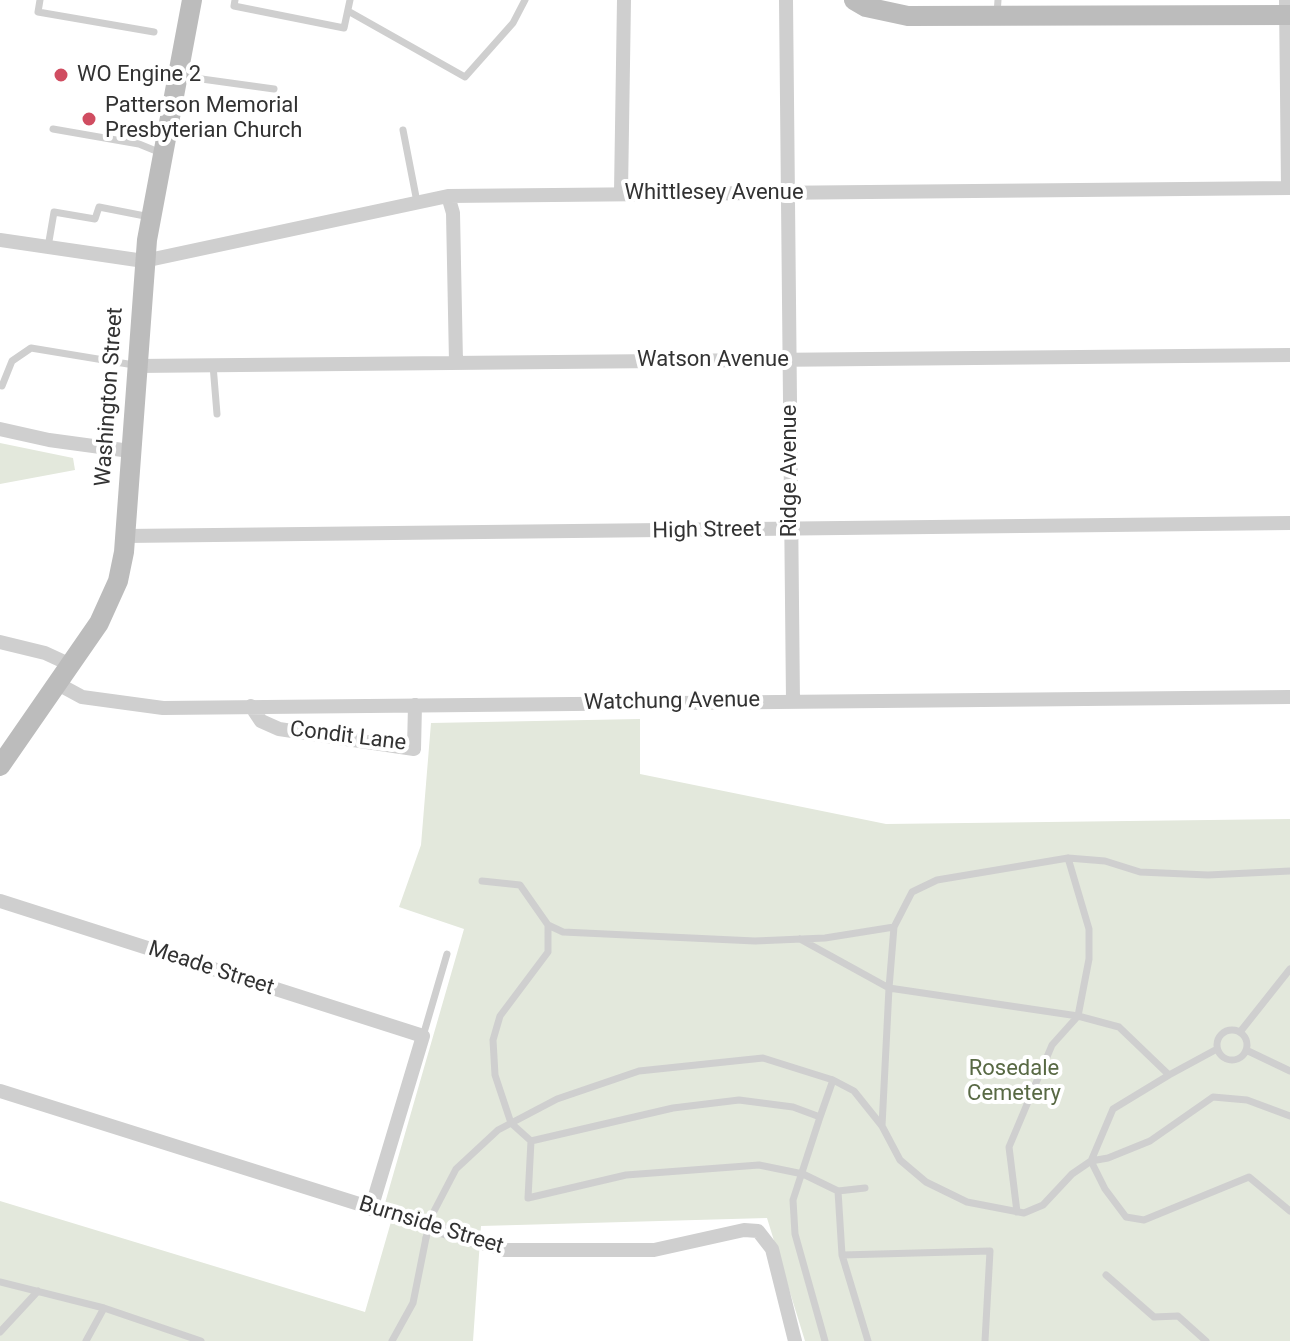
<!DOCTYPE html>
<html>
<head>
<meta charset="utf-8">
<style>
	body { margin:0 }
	canvas { display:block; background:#fff }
</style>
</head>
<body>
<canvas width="1290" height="1341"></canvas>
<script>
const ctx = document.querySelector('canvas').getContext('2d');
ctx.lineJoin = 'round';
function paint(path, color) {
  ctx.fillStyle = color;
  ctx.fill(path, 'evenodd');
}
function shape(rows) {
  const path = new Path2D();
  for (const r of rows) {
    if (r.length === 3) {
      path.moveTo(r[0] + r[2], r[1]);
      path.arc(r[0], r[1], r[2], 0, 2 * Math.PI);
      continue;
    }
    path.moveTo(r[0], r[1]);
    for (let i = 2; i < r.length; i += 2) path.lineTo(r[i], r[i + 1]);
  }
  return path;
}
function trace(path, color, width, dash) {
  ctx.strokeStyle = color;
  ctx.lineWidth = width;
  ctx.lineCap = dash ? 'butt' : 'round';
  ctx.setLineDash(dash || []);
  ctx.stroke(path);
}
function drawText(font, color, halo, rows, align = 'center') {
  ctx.font = font + ' Roboto,sans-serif';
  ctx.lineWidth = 8;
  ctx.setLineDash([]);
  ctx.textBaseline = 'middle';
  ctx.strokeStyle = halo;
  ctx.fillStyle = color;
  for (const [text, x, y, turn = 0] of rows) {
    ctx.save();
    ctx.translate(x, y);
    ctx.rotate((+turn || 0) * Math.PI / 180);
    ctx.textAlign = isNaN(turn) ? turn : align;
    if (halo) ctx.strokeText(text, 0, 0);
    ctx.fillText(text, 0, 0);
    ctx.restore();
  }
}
paint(shape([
	[0,443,73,458,75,470,0,484],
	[640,719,640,774,886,824,1290,819,1290,1341,805,1341,767,1218,481,1226,473,1341,0,1341,0,1201,365,1312,395,1208,385,1203,464,929,399,907,421,845,431,723]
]), '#e3e8dc');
trace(shape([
	[40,0,38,12,154,32],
	[235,0,234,6,344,28,350,0],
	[348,11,465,77,513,23,525,0],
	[997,14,998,0],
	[180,76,274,89],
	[53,129,139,144,161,153],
	[403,130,417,202],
	[48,247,54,212,95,219,99,207,150,217],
	[213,365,217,414],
	[2,386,12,361,31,348,134,365],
	[1068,858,1089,929,1089,959,1078,1016,889,988,894,927,912,892,937,880,1068,858,1105,861,1140,872,1208,875,1290,871],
	[482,881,520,885,548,925,563,932,755,941,825,938,894,927],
	[548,925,548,952,500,1016,493,1040,495,1075,511,1123,531,1141,528,1198,626,1175,759,1165,803,1174,838,1191,842,1255,990,1251,985,1341],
	[800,939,889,988,882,1126,900,1160,926,1182,967,1202,1024,1213,1043,1205,1072,1174,1091,1161,1108,1158,1150,1141,1213,1097,1247,1100,1290,1116],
	[1232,1045,15],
	[1240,1032,1290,969],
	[423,1036,447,954],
	[1246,1050,1290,1071],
	[1169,1075,1113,1109,1091,1161,1105,1189,1126,1217,1144,1220,1249,1177,1290,1211],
	[833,1080,854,1091,882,1126],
	[820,1117,793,1200,795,1234,825,1341],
	[838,1191,865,1188],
	[1017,1212,1009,1147,1052,1045,1078,1016,1119,1027,1169,1075,1217,1049],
	[431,1217,456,1169,498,1130,557,1099,639,1071,763,1058,833,1080,820,1117,793,1107,739,1100,673,1108,531,1141],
	[842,1255,868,1341],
	[1106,1275,1154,1317,1178,1316,1206,1341],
	[0,1282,104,1308,201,1341],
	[0,1332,38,1291],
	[86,1341,104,1308],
	[392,1341,413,1303,426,1238]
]), '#cfcfcf', 7);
trace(shape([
	[786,0,793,701],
	[1286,0,1288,188],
	[621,192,624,0],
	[448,196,453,213,456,362],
	[0,240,144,261,448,196,1290,188],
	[136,366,1290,355],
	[0,429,49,440,130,451],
	[125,536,1290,523],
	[0,642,45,653,71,665],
	[58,684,82,697,163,708,1290,697],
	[251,706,261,721,279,729,414,749,415,705],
	[0,901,423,1036,371,1209],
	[0,1091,505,1250,654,1250,744,1230,758,1231,772,1249,795,1341]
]), '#cfcfcf', 14);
trace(shape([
	[854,0,866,7,908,16,1290,15],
	[0,766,99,623,118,581,124,552,147,240,192,0]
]), '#bcbcbc', 20);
trace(shape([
	[426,1238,431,1217]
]), '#cfcfcf', 7);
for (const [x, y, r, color] of [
	[61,75,8,"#d04d61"],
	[89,119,8,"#d04d61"]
]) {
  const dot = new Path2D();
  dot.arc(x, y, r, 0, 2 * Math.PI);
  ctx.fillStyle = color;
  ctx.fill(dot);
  trace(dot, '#fff', 3);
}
drawText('22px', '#323232', '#fff', [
	["WO Engine 2",77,75],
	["Patterson Memorial",105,106],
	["Presbyterian Church",105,131]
], 'left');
drawText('22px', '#323232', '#fff', [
	["Whittlesey Avenue",714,193],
	["Watson Avenue",713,360],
	["Washington Street",110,397,-86],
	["Ridge Avenue",790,471,-90],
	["High Street",707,531,-1],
	["Watchung Avenue",672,702,-1],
	["Condit Lane",348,737,7],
	["Meade Street",211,969,18],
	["Burnside Street",431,1226,17]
]);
drawText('22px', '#586944', '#fff', [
	["Rosedale",1014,1069],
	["Cemetery",1014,1094]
]);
</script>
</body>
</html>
